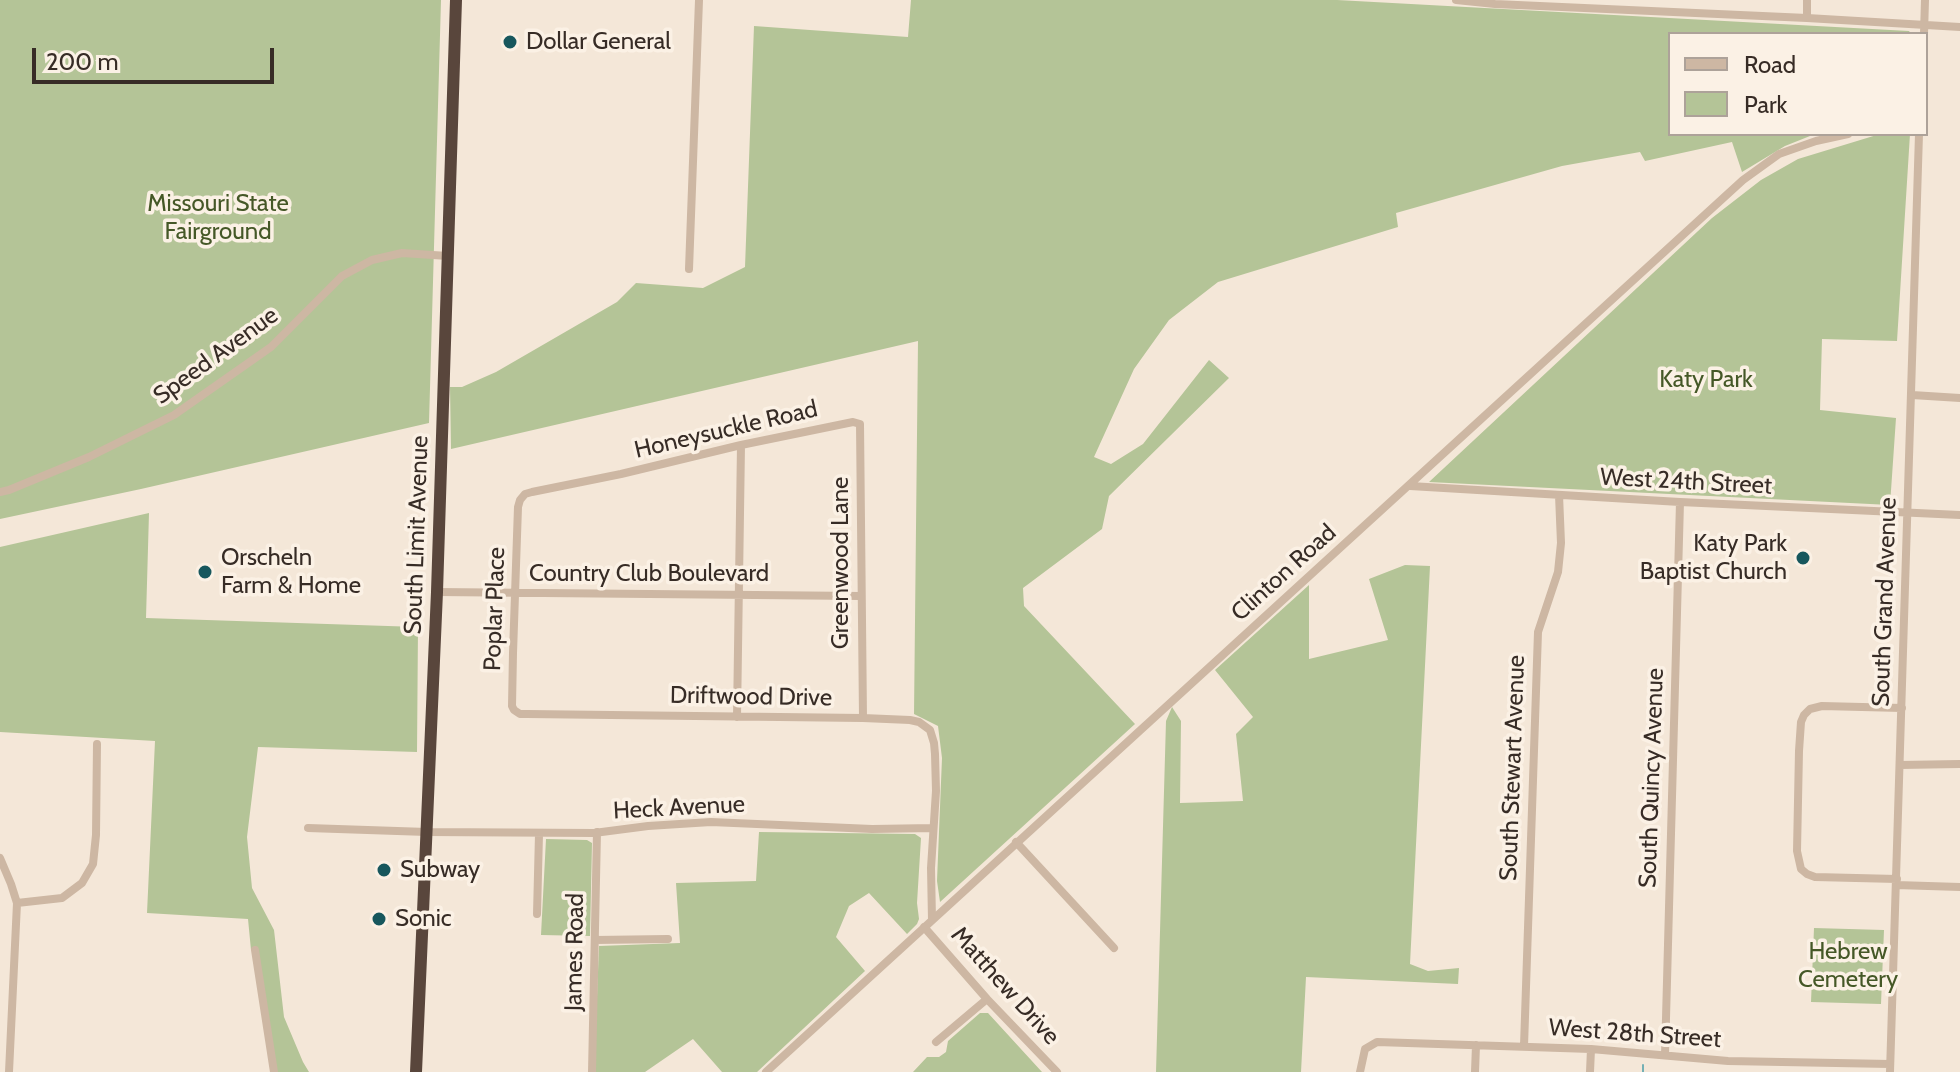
<!DOCTYPE html>
<html>
<head>
<meta charset="utf-8">
<style>
	body { margin:0 }
	#map { position:relative; width:1960px; height:1072px; overflow:hidden; background:#f4e7d8; font-family:Cabin,sans-serif }
	canvas { display:block }
	.legend { position:absolute; left:1668px; top:32px; width:260px; height:104px; box-sizing:border-box; background:#fbf1e5; border:2px solid #ada299; margin:0; padding:10px 14px; list-style:none; font-size:24px; color:#372c26 }
	.legend li { display:flex; align-items:center; gap:16px; height:40px }
	.legend b { width:40px; border:2px solid #ada299 }
	.scale { position:absolute; left:32px; top:48px; width:242px; height:36px; box-sizing:border-box; border:4px solid #372c26; border-top:0; padding-left:10px; font-size:24px; line-height:28px; white-space:nowrap; color:#372c26; -webkit-text-stroke:6px #fbf1e5; paint-order:stroke }
</style>
</head>
<body>
<div id="map">
<canvas width="1960" height="1072"></canvas>
<ul class="legend">
<li><b style="height:10px;background:#cdb7a3"></b>Road</li>
<li><b style="height:22px;background:#b4c497"></b>Park</li>
</ul>
<div class="scale">200 m</div>
</div>
<script>
const ctx = document.querySelector('canvas').getContext('2d');
ctx.lineJoin = 'round';
function paint(path, color) {
  ctx.fillStyle = color;
  ctx.fill(path, 'evenodd');
}
function shape(rows) {
  const path = new Path2D();
  for (const r of rows) {
    path.moveTo(r[0], r[1]);
    for (let i = 2; i < r.length; i += 2) path.lineTo(r[i], r[i + 1]);
  }
  return path;
}
function trace(path, color, width, dash) {
  ctx.strokeStyle = color;
  ctx.lineWidth = width;
  ctx.lineCap = dash ? 'butt' : 'round';
  ctx.setLineDash(dash || []);
  ctx.stroke(path);
}
function drawText(font, color, halo, rows, align = 'center') {
  ctx.font = font + ' Cabin,sans-serif';
  ctx.lineWidth = 7;
  ctx.setLineDash([]);
  ctx.textBaseline = 'middle';
  ctx.strokeStyle = halo;
  ctx.fillStyle = color;
  for (const [text, x, y, turn = 0] of rows) {
    ctx.save();
    ctx.translate(x, y);
    ctx.rotate((+turn || 0) * Math.PI / 180);
    ctx.textAlign = isNaN(turn) ? turn : align;
    if (halo) ctx.strokeText(text, 0, 0);
    ctx.fillText(text, 0, 0);
    ctx.restore();
  }
}
paint(shape([
	[0,0,441,0,429,423,141,489,0,519],
	[911,0,1337,0,1909,31,1911,34,1670,34,1670,134,1815,134,1785,146,1742,172,1732,142,1645,161,1640,152,1562,166,1396,213,1398,227,1218,282,1169,320,1134,369,1094,457,1111,464,1143,444,1209,360,1229,378,1109,496,1102,529,1023,588,1024,606,1135,724,940,902,937,881,942,758,938,726,914,714,918,341,451,449,450,387,462,387,496,372,617,302,636,283,703,288,745,267,754,26,908,37],
	[1880,134,1910,134,1897,341,1822,339,1820,410,1896,418,1890,505,1429,482,1712,218,1761,180,1798,159],
	[149,513,146,618,418,627,417,752,258,747,247,837,252,888,274,930,284,1017,303,1062,309,1072,275,1072,257,950,251,950,248,919,147,913,155,741,0,732,0,547],
	[1405,565,1430,566,1410,964,1428,971,1459,968,1458,984,1306,977,1301,1072,1156,1072,1166,721,1172,707,1181,721,1180,803,1243,801,1236,734,1253,717,1215,670,1309,585,1309,659,1388,640,1369,579],
	[759,832,915,834,921,838,917,903,919,919,917,924,907,934,869,893,849,906,836,937,865,971,757,1072,722,1072,693,1039,645,1072,594,1072,599,946,680,943,676,883,756,881],
	[546,839,587,840,592,843,590,936,541,935],
	[1814,928,1884,930,1881,1004,1811,1002],
	[980,1013,988,1013,1042,1072,913,1072,927,1057,939,1057,946,1052,948,1041]
]), '#b4c497');
trace(shape([
	[1643,1072,1643,1065]
]), '#74b0b4', 2);
trace(shape([
	[1456,0,1495,4,1807,18,1960,27],
	[1807,18,1807,0],
	[1924,34,1925,0],
	[689,269,699,0],
	[1912,395,1960,398],
	[1410,486,1680,502,1960,515],
	[0,492,9,490,89,457,174,415,271,347,342,276,372,260,402,253,448,256],
	[437,592,861,596],
	[737,717,741,445],
	[863,718,860,424,853,422,741,445,621,474,532,492,525,494,520,500,518,507,513,653,512,706,514,710,520,714,527,714,863,718,910,720,919,722,930,730,934,743,935,754,936,791,931,868,932,920],
	[1900,765,1960,764],
	[308,828,427,832,594,833,648,826,711,822,872,829,933,828],
	[1016,842,1114,948],
	[0,858,11,884,17,903,9,1072],
	[1897,879,1815,877,1807,874,1801,869,1797,851,1799,751,1801,722,1804,715,1810,709,1822,706,1902,708],
	[1896,885,1960,887],
	[17,903,62,898,82,883,93,864,96,835,97,744],
	[537,914,539,834],
	[924,927,987,999,1057,1072],
	[595,940,668,939],
	[255,950,274,1072],
	[936,1042,987,999],
	[1524,1046,1538,632,1558,572,1561,543,1559,495],
	[1665,1055,1680,502],
	[592,1072,597,832],
	[766,1072,1743,180,1779,154,1816,141,1848,134],
	[1360,1072,1365,1049,1377,1042,1591,1049,1728,1061,1890,1064],
	[1475,1072,1476,1045],
	[1590,1072,1591,1049],
	[1890,1072,1919,134]
]), '#cdb7a3', 8);
trace(shape([
	[416,1072,437,592,456,0]
]), '#59463c', 12);
for (const [x, y, r, color] of [
	[510,42,8,"#17575d"],
	[1803,558,8,"#17575d"],
	[205,572,8,"#17575d"],
	[384,870,8,"#17575d"],
	[379,919,8,"#17575d"]
]) {
  const dot = new Path2D();
  dot.arc(x, y, r, 0, 2 * Math.PI);
  ctx.fillStyle = color;
  ctx.fill(dot);
  trace(dot, '#fbf1e5', 3);
}
drawText('24px', '#372c26', '#fbf1e5', [
	["Dollar General",526,42],
	["Katy Park",1787,544,"right"],
	["Baptist Church",1787,572,"right"],
	["Orscheln",221,558],
	["Farm & Home",221,586],
	["Subway",400,870],
	["Sonic",395,919]
], 'left');
drawText('24px', '#455827', '#fbf1e5', [
	["Missouri State",218,204],
	["Fairground",218,232],
	["Katy Park",1706,380],
	["Hebrew",1848,952],
	["Cemetery",1848,980]
]);
drawText('24px', '#372c26', '#fbf1e5', [
	["Speed Avenue",216,356,-36],
	["Honeysuckle Road",726,430,-13],
	["West 24th Street",1686,482,3],
	["South Limit Avenue",417,535,-88],
	["Greenwood Lane",841,563,-90],
	["Clinton Road",1284,573,-42],
	["Country Club Boulevard",649,574],
	["South Grand Avenue",1885,602,-88],
	["Poplar Place",495,609,-88],
	["Driftwood Drive",751,697,1],
	["South Stewart Avenue",1513,768,-88],
	["South Quincy Avenue",1652,778,-88],
	["Heck Avenue",679,808,-3],
	["James Road",575,952,-89],
	["Matthew Drive",1005,986,48],
	["West 28th Street",1635,1034,4]
]);
</script>
</body>
</html>
